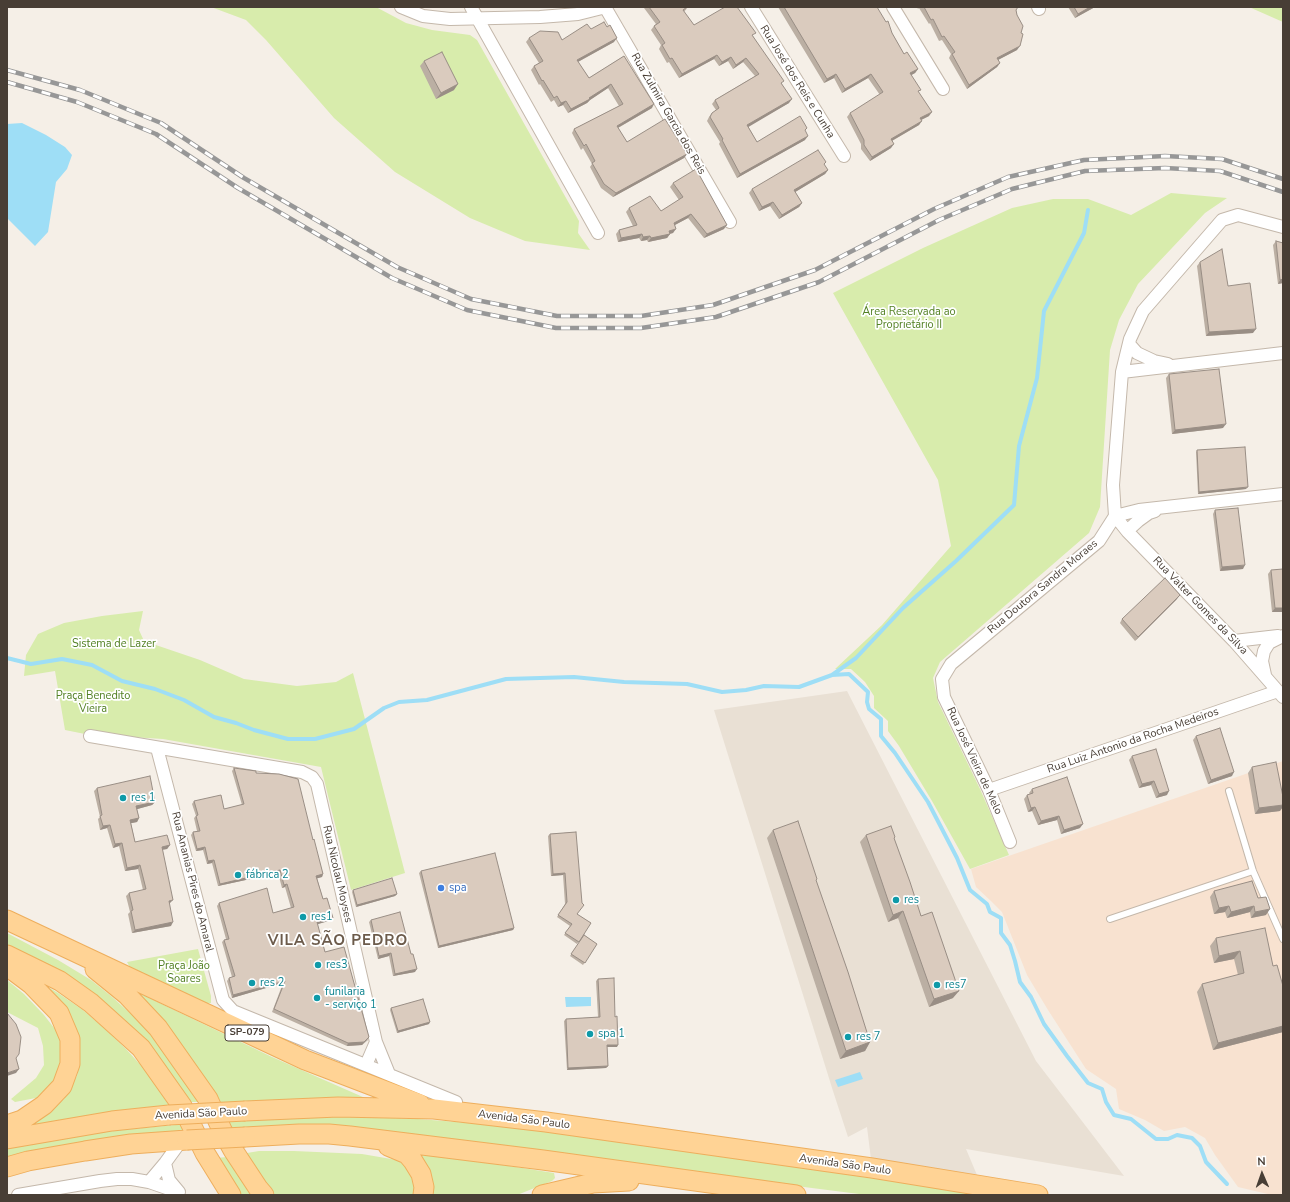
<!DOCTYPE html>
<html>
<head>
<meta charset="utf-8">
<style>
	body { margin:0 }
	#map { position:relative; width:1290px; height:1202px; overflow:hidden; background:#f5efe7; font-family:"Nunito Sans",sans-serif }
	canvas { display:block }
	.frame { position:absolute; inset:0; border:8px solid #483e35; pointer-events:none }
	.north { position:absolute; left:1242px; top:1154px; width:40px; height:40px; -webkit-text-stroke:3px #fff; paint-order:stroke; rotate:358deg; font-size:11px; font-weight:700; line-height:16px; text-align:center; color:#483e35 }
	.north::after { content:''; display:block; margin:auto; width:14px; height:18px; background:#483e35; clip-path:polygon(50% 0,100% 100%,50% 72%,0 100%) }
</style>
</head>
<body>
<div id="map">
<canvas width="1290" height="1202"></canvas>
<div class="frame"></div>
<div class="north">N</div>
</div>
<script>
const ctx = document.querySelector('canvas').getContext('2d');
ctx.lineJoin = 'round';
function paint(path, color) {
  ctx.fillStyle = color;
  ctx.fill(path, 'evenodd');
}
function shape(rows) {
  const path = new Path2D();
  for (const r of rows) {
    path.moveTo(r[0], r[1]);
    for (let i = 2; i < r.length; i += 2) path.lineTo(r[i], r[i + 1]);
  }
  return path;
}
function trace(path, color, width, dash) {
  ctx.strokeStyle = color;
  ctx.lineWidth = width;
  ctx.lineCap = dash ? 'butt' : 'round';
  ctx.setLineDash(dash || []);
  ctx.stroke(path);
}
function drawText(font, color, halo, rows, align = 'center') {
  ctx.font = font + ' "Nunito Sans",sans-serif';
  ctx.lineWidth = 3.5;
  ctx.setLineDash([]);
  ctx.textBaseline = 'middle';
  ctx.strokeStyle = halo;
  ctx.fillStyle = color;
  for (const [text, x, y, turn = 0] of rows) {
    ctx.save();
    ctx.translate(x, y);
    ctx.rotate((+turn || 0) * Math.PI / 180);
    ctx.textAlign = isNaN(turn) ? turn : align;
    if (halo) ctx.strokeText(text, 0, 0);
    ctx.fillText(text, 0, 0);
    ctx.restore();
  }
}
paint(shape([
	[847,691,1036,1061,1124,1176,966,1149,977,1175,871,1159,867,1127,848,1137,833,1091,714,710]
]), '#e9e0d4');
paint(shape([
	[1283,761,1283,1195,1272,1195,1238,1187,1215,1155,1205,1138,1185,1127,1164,1131,1145,1120,1119,1109,1116,1089,1086,1069,1048,1010,1027,975,1002,912,992,902,976,887,971,869]
]), '#f8e2d0');
paint(shape([
	[211,7,376,7,406,23,432,30,470,35,477,40,579,221,578,233,590,250,525,241,470,218,395,172,334,118,266,40,246,20],
	[1249,7,1283,7,1283,22],
	[1171,193,1227,198,1205,213,1138,284,1119,320,1110,350,1100,507,1089,533,940,662,933,678,938,702,980,789,1009,855,970,869,932,801,899,746,888,731,888,721,874,708,874,696,865,682,851,669,835,669,882,625,951,546,938,480,833,293,923,248,1012,208,1053,199,1088,199,1131,215],
	[143,611,139,630,144,641,200,660,244,679,297,686,336,682,353,673,405,873,351,890,321,767,163,739,85,734,65,730,55,671,24,676,26,655,38,634,64,623,102,616],
	[7,933,58,960,91,980,111,996,141,1023,170,1057,202,1102,188,1102,155,1056,7,947],
	[198,949,211,996,211,1003,202,1003,133,973,127,962],
	[18,969,58,993,83,1010,106,1030,126,1049,147,1072,162,1091,170,1108,15,1132,48,1112,64,1099,77,1076,80,1060,80,1042,72,1021],
	[7,980,24,994,44,1015,58,1033,63,1050,61,1068,54,1084,41,1097,15,1102,11,1099,36,1078,44,1065,43,1046,38,1028,7,1012],
	[116,982,272,1057,372,1101,293,1099,216,1104],
	[337,1115,418,1119,484,1124,556,1133,859,1175,988,1195,867,1195,686,1172,230,1130,227,1120],
	[186,1124,192,1134,7,1159,7,1147,99,1132],
	[259,1151,294,1151,362,1154,397,1160,406,1166,414,1178,416,1195,273,1195,245,1155,247,1153],
	[421,1152,554,1173,555,1178,552,1181,517,1195,429,1195,418,1153],
	[228,1157,255,1195,239,1195,214,1158]
]), '#d8ecac');
paint(shape([
	[22,123,46,135,65,147,72,155,67,169,56,182,48,232,35,246,7,218,7,124],
	[565,997,591,997,591,1006,566,1007],
	[860,1072,863,1079,838,1087,835,1080]
]), '#9edef6');
trace(shape([
	[7,658,31,664,62,659,92,665,122,681,155,689,184,700,214,717,236,723,254,730,288,739,315,739,354,729,384,708,399,702,427,700,506,679,574,677,624,682,687,684,722,692,746,690,764,686,799,687,832,675,849,674,868,692,867,702,869,709,881,719,881,736,895,753,928,802,957,858,970,890,987,904,990,912,1001,918,1001,933,1010,945,1015,961,1020,982,1031,997,1044,1024,1067,1056,1088,1083,1102,1089,1106,1102,1114,1115,1131,1119,1156,1139,1168,1139,1177,1135,1192,1138,1200,1146,1206,1162,1227,1184],
	[832,675,856,658,903,608,956,561,1014,505,1019,446,1037,378,1044,311,1084,233,1088,210]
]), '#9edef6', 4);
const service = shape([
	[1229,791,1253,871,1283,939],
	[1110,919,1253,871]
]);
const minor = shape([
	[401,7,423,16,450,19,540,17,578,14,606,7],
	[471,7,598,233],
	[605,7,730,222],
	[751,7,844,156],
	[893,7,943,89],
	[1038,7,1039,9],
	[1129,344,1137,353,1154,361,1168,364],
	[1122,372,1283,353],
	[1283,494,1139,510,1115,516,1127,531,1234,641,1283,697],
	[1127,531,1138,521,1149,513,1155,511],
	[1234,641,1278,636],
	[1265,675,1262,661,1264,651,1269,643,1283,636],
	[90,736,302,772,312,777,317,784,376,1042],
	[157,748,223,1000,233,1011,456,1102],
	[989,790,1278,691],
	[1010,842,989,790,944,697,942,679,951,664,1099,541,1115,516,1113,485,1122,372,1130,339,1143,311,1222,220,1238,215,1283,227],
	[366,1065,376,1042,389,1074],
	[165,1163,169,1180,179,1192],
	[149,1182,165,1163,181,1141],
	[18,1195,100,1181,117,1179,132,1179,149,1182,178,1192]
]);
const primary = shape([
	[7,920,305,1060,420,1104],
	[7,955,60,981,91,1003,141,1048,182,1106,205,1153,231,1195],
	[7,966,31,984,59,1013,70,1039,70,1064,62,1086,44,1105,22,1120,7,1125],
	[95,969,127,995,158,1028,208,1099,222,1130,233,1150,258,1188,264,1195],
	[245,1111,338,1107,434,1109,546,1122,872,1168,1038,1195],
	[245,1137,299,1134,329,1134,350,1136,543,1160,796,1195],
	[7,1139,112,1121,169,1115],
	[388,1146,407,1154,413,1161,421,1174,424,1187,423,1195],
	[7,1167,28,1161,85,1151,131,1144,187,1140],
	[542,1195,593,1183,629,1181]
]);
trace(service, '#c4b8ab', 8);
trace(minor, '#c4b8ab', 14);
trace(primary, '#eeae5c', 21);
trace(service, '#fff', 6);
trace(minor, '#fff', 12);
trace(primary, '#ffd395', 19);
const rail = shape([
	[7,70,80,90,161,123,244,178,397,267,471,299,557,316,641,316,713,305,815,270,934,209,1008,177,1084,160,1165,156,1222,159,1283,179],
	[7,82,77,102,156,134,238,188,392,278,467,310,556,328,641,328,716,317,819,282,939,220,1012,189,1085,171,1165,168,1220,171,1283,192]
]);
trace(rail, '#979797', 4.5);
trace(rail, '#fff', 3, [9]);
const primaryBridge = shape([
	[169,1115,245,1111],
	[187,1140,245,1137]
]);
trace(primaryBridge, '#eeae5c', 21, []);
trace(primaryBridge, '#ffd395', 19);
paint(shape([
	[645,7,688,7,684,12,694,25,753,36,782,84,789,103,748,126,757,142,805,130,805,140,737,178,719,144,720,142,707,121,709,117,712,113,716,110,712,104,715,100,755,76,743,62,733,69,728,61,719,66,714,59,679,78,669,62,667,63,659,49,661,45,651,30,654,26,656,24,644,8],
	[778,7,874,7,892,33,904,54,918,69,915,73,911,75,929,116,921,120,919,125,892,141,891,148,870,161,861,149,861,144,847,117,850,113,880,95,868,78,842,93,834,78,824,83],
	[917,7,1018,7,1016,10,1021,33,1017,50,998,60,1000,63,997,67,967,89,949,58,951,54,942,40,939,41,930,23,929,24,919,8,918,9],
	[1068,7,1095,7,1075,18],
	[591,29,614,42,578,62,589,78,624,56,652,108,618,128,627,142,687,154,684,158,613,197,601,188,590,167,592,164,583,148,581,150,572,133,574,129,619,106,608,88,590,100,587,103,568,113,563,105,558,107,554,100,551,102,540,84,539,85,531,70,534,66,539,63,526,42,529,38,562,40],
	[424,61,454,90,436,99,420,66],
	[824,165,828,170,825,174,795,192,802,203,799,207,779,219,770,206,759,211,749,193,752,189],
	[673,183,724,229,704,238,688,218,675,225,673,233,670,234,667,238,648,242,647,240,641,241,639,238,618,242,616,234,619,230,633,226,626,212,629,208,661,211,679,200,670,187],
	[1276,241,1283,283,1278,284,1273,245],
	[1200,262,1228,286,1253,333,1206,336,1197,266],
	[1169,374,1223,428,1172,434,1166,378],
	[1197,450,1246,489,1198,494,1196,452],
	[1215,510,1243,569,1220,571,1213,514],
	[1271,570,1283,612,1272,612,1268,574],
	[1177,599,1135,641,1120,623,1122,619],
	[1196,736,1232,776,1208,784,1193,740],
	[1132,756,1167,795,1156,798,1151,785,1139,788,1129,760],
	[1252,767,1280,811,1255,814,1248,773],
	[234,768,256,773,313,840,323,874,322,877,317,878,323,899,332,920,317,924,325,952,368,1040,362,1045,347,1046,272,1012,283,983,232,998,227,981,229,978,232,977,222,942,224,940,226,939,217,906,219,903,273,913,291,908,285,887,282,888,278,873,218,886,212,863,207,864,203,850,196,851,191,835,193,832,197,831,194,818,196,816,192,804,194,801,224,809,242,805,232,771],
	[97,788,155,802,152,805,137,809,139,818,137,822,131,823,135,842,170,845,167,849,162,850,170,903,169,904,171,926,132,933,128,914,130,912,126,896,129,893,143,890,138,869,125,871,119,846,113,848,107,828,100,830,98,819,100,817,94,791],
	[1032,789,1080,828,1061,834,1057,820,1038,825,1032,811,1028,812,1024,799,1027,795,1030,794,1029,793],
	[773,830,870,1042,865,1051,840,1059,767,838],
	[576,832,577,914,591,923,577,944,564,935,570,926,557,917,565,904,563,875,551,876,548,836,550,834],
	[866,835,894,839,921,916,953,998,929,1007,898,918,888,922,860,842],
	[421,871,514,928,513,930,438,948,419,873],
	[353,890,397,894,395,896,356,907,352,892],
	[1214,891,1258,898,1266,915,1251,918,1250,912,1227,918,1225,912,1214,914,1210,897],
	[371,920,415,972,393,976,389,956,378,959,369,922],
	[584,935,597,944,583,965,570,956],
	[1216,938,1273,966,1283,986,1283,1032,1213,1050,1197,992,1202,984,1238,975,1234,959,1214,963,1210,946],
	[598,979,617,1047,607,1047,608,1066,606,1068,567,1070,564,1021,566,1019,598,1017,596,981],
	[391,1008,429,1024,397,1033,390,1010]
]), '#bbafa3');
paint(shape([
	[1090,7,1095,7,1075,18,1078,14],
	[617,38,614,42,574,64,577,60],
	[1020,46,1017,50,994,62,997,58],
	[717,55,714,59,679,78,682,74],
	[731,57,728,61,719,66,722,62],
	[746,58,743,62,733,69,736,65],
	[1000,63,997,67,967,89,969,85],
	[918,69,915,73,908,77,910,73],
	[836,74,834,78,824,83,827,79],
	[871,74,868,78,842,93,845,89],
	[458,84,454,90,436,99,441,93],
	[611,84,608,88,590,100,587,103,568,113,571,109],
	[792,99,789,103,745,129,747,125],
	[566,101,563,105,558,107,561,103],
	[654,104,652,108,614,130,617,126],
	[932,112,929,116,917,122,920,118],
	[922,121,919,125,888,143,891,139],
	[808,136,805,140,737,178,740,174],
	[894,144,891,148,870,161,872,157],
	[687,154,684,158,613,197,616,193],
	[828,170,825,174,792,194,794,190],
	[773,202,770,206,759,211,762,207],
	[802,203,799,207,779,219,782,215],
	[691,214,688,218,671,227,674,223],
	[727,225,724,229,704,238,707,234],
	[676,229,673,233,668,234,670,234,667,238,648,242,651,238,669,231],
	[642,234,639,238,618,242,621,238],
	[650,236,647,240,641,241,643,237],
	[1283,279,1283,283,1278,284,1280,280],
	[1256,329,1253,333,1206,336,1209,332],
	[1226,424,1223,428,1172,434,1175,430],
	[1248,487,1246,489,1198,494,1199,492],
	[1245,565,1243,569,1220,571,1222,567],
	[1180,595,1177,599,1135,641,1138,637],
	[1275,608,1283,608,1283,612,1272,612],
	[1234,772,1232,776,1208,784,1211,780],
	[1154,781,1151,785,1139,788,1142,784],
	[1169,791,1167,795,1156,798,1159,794],
	[155,802,152,805,134,810,136,806],
	[1283,805,1283,807,1280,811,1255,814,1259,808],
	[1035,807,1032,811,1028,812,1031,808],
	[1059,816,1057,820,1038,825,1041,821],
	[139,818,137,822,127,824,130,820],
	[1083,824,1080,828,1061,834,1064,830],
	[110,825,107,828,100,830,103,826],
	[122,843,119,846,113,848,115,844],
	[170,845,167,849,159,850,162,847],
	[205,847,203,850,196,851,197,849],
	[214,860,212,863,207,864,208,861],
	[140,865,138,869,125,871,127,868],
	[280,870,278,873,218,886,220,884],
	[565,873,563,875,551,876,553,874],
	[323,874,322,877,315,879,316,876],
	[287,884,285,887,282,888,284,885],
	[397,894,395,896,356,907,357,905],
	[173,900,170,903,166,904,169,901],
	[1229,906,1225,912,1214,914,1219,908],
	[1254,906,1250,912,1227,918,1231,912],
	[1270,909,1266,915,1251,918,1255,912],
	[903,911,898,918,888,922,893,915],
	[333,918,332,920,315,925,317,922],
	[173,922,171,926,132,933,135,930],
	[514,928,513,930,438,948,439,946],
	[1240,951,1234,959,1214,963,1219,956],
	[391,953,389,956,378,959,379,956],
	[417,969,415,972,393,976,395,974],
	[285,981,283,983,232,998,233,995],
	[959,991,953,998,929,1007,934,999],
	[430,1022,429,1024,397,1033,398,1031],
	[1283,1026,1283,1032,1213,1050,1218,1043],
	[369,1037,362,1045,347,1046,348,1043],
	[870,1042,865,1051,840,1059,846,1051],
	[607,1045,618,1045,617,1047,605,1047],
	[608,1066,606,1068,567,1070,568,1068],
	[19,1069,16,1073,7,1076,7,1073]
]), '#998e85');
const building = shape([
	[649,7,687,7,683,10,694,25,725,7,737,7,756,33,752,35,784,81,781,83,792,99,747,125,757,142,800,116,807,128,805,130,808,136,740,174,722,140,723,139,710,117,712,113,719,108,715,100,759,74,746,58,736,65,731,57,722,62,717,55,682,74,672,58,670,59,662,45,665,43,654,26,660,22,649,7],
	[784,7,877,7,886,22,888,21,892,33,904,54,907,52,918,69,910,73,921,90,918,91,932,112,920,118,922,121,891,139,894,144,872,157,864,145,864,140,850,113,883,92,871,74,845,89,836,74,827,79,784,7],
	[924,7,1018,7,1016,10,1017,15,1023,26,1021,33,1023,34,1020,46,997,58,1000,63,969,85,952,54,955,52,944,36,942,37,933,19,931,20,924,7],
	[1074,7,1090,7,1078,14,1074,7],
	[604,22,607,27,610,25,617,38,577,60,589,78,624,56,654,104,617,126,627,142,665,119,687,154,616,193,604,184,592,163,595,161,586,144,584,146,574,129,623,104,611,84,589,98,590,99,571,109,566,101,561,103,557,96,554,98,543,80,542,81,534,66,543,61,529,38,540,31,558,32,562,40,587,24,591,29,604,22],
	[442,52,458,84,441,93,424,61,442,52],
	[818,150,826,162,824,164,828,170,794,190,802,203,782,215,773,202,762,207,752,189,818,150],
	[696,169,727,225,707,234,691,214,674,223,676,229,669,231,670,234,651,238,650,236,643,237,642,234,621,238,619,230,637,225,629,208,650,196,661,211,683,197,673,183,696,169],
	[1276,241,1283,243,1283,279,1280,280,1276,241],
	[1222,249,1228,286,1250,283,1256,329,1209,332,1200,262,1222,249],
	[1219,369,1226,424,1175,430,1169,374,1219,369],
	[1245,447,1248,487,1199,492,1197,450,1245,447],
	[1238,508,1245,565,1222,567,1215,510,1238,508],
	[1283,569,1283,608,1275,608,1271,570,1283,569],
	[1165,578,1180,595,1138,637,1122,619,1165,578],
	[1220,728,1234,772,1211,780,1196,736,1220,728],
	[1156,749,1169,791,1159,794,1154,781,1142,784,1132,756,1156,749],
	[1276,762,1283,797,1283,805,1259,808,1252,767,1276,762],
	[234,768,256,771,256,773,279,774,298,779,313,840,314,839,323,874,316,876,323,899,327,898,333,918,317,922,325,952,344,947,369,1037,364,1042,348,1043,274,1009,285,981,233,995,229,978,235,976,224,940,229,939,219,903,267,888,273,913,294,907,287,884,284,885,280,870,220,884,214,860,208,861,205,847,197,849,193,832,200,831,196,816,198,815,194,801,221,795,224,809,244,804,234,768],
	[150,776,155,802,136,806,139,818,130,820,135,842,167,835,170,845,162,847,173,900,169,901,173,922,135,930,131,911,133,910,129,893,146,889,140,865,127,868,122,843,115,844,110,825,103,826,100,816,102,815,97,788,150,776],
	[1067,777,1083,824,1064,830,1059,816,1041,821,1035,807,1031,808,1027,795,1033,793,1032,789,1067,777],
	[798,821,817,879,816,880,848,972,870,1042,846,1051,773,830,798,821],
	[891,826,895,837,894,838,910,882,921,916,932,912,959,991,934,999,903,911,893,915,866,835,891,826],
	[576,832,582,903,584,905,577,914,591,923,579,942,565,933,572,924,558,915,567,902,565,873,553,874,550,834,576,832],
	[495,853,514,928,439,946,421,871,495,853],
	[392,878,397,894,357,905,353,890,392,878],
	[1252,881,1258,898,1266,897,1270,909,1255,912,1254,906,1231,912,1229,906,1219,908,1214,891,1252,881],
	[400,912,411,954,413,954,417,969,395,974,391,953,379,956,371,920,400,912],
	[1265,928,1273,966,1277,965,1283,986,1283,1026,1218,1043,1202,984,1244,973,1240,951,1219,956,1216,938,1265,928],
	[584,935,597,944,585,963,571,954,584,935],
	[614,978,615,1017,617,1016,618,1045,607,1045,608,1066,568,1068,566,1019,600,1017,598,979,614,978],
	[423,999,430,1022,398,1031,391,1008,423,999],
	[7,1013,16,1024,21,1037,19,1054,16,1058,19,1069,7,1073,7,1013]
]);
paint(building, '#dacbbe');
trace(building, '#998e85', 1);
for (const [x, y, r, color] of [
	[123,798,4,"#0f9aa8"],
	[238,875,4,"#0f9aa8"],
	[441,888,4,"#3f7fe0"],
	[896,900,4,"#0f9aa8"],
	[303,917,4,"#0f9aa8"],
	[318,965,4,"#0f9aa8"],
	[252,983,4,"#0f9aa8"],
	[937,985,4,"#0f9aa8"],
	[317,998,4,"#0f9aa8"],
	[590,1034,4,"#0f9aa8"],
	[848,1037,4,"#0f9aa8"]
]) {
  const dot = new Path2D();
  dot.arc(x, y, r, 0, 2 * Math.PI);
  ctx.fillStyle = color;
  ctx.fill(dot);
  trace(dot, '#fff', 1.5);
}
for (const [x, y, w] of [
	[247,1033,44]
]) {
  const box = new Path2D();
  box.roundRect(x - w / 2, y - 8, w, 16, 3);
  ctx.fillStyle = '#fff';
  ctx.fill(box);
  trace(box, '#483e35', 1);
}
drawText('bold 10px', '#483e35', null, [
	["SP-079",247,1033]
]);
drawText('11px', '#483e35', '#fff', [
	["Rua José dos Reis e Cunha",797,82,58],
	["Rua Zulmira Garcia dos Reis",668,114,60],
	["Rua Doutora Sandra Moraes",1043,587,-40],
	["Rua Valter Gomes da Silva",1200,606,46],
	["Rua Luiz Antonio da Rocha Medeiros",1133,741,-19],
	["Rua José Vieira de Melo",974,761,65],
	["Rua Nicolau Moyses",337,874,77],
	["Rua Ananias Pires do Amaral",192,882,76],
	["Avenida São Paulo",201,1114,-3],
	["Avenida São Paulo",524,1120,7],
	["Avenida São Paulo",845,1165,8]
]);
drawText('11px', '#528023', '#fff', [
	["Área Reservada ao",909,312],
	["Proprietário II",909,325],
	["Sistema de Lazer",114,644],
	["Praça Benedito",93,696],
	["Vieira",93,709],
	["Praça João",184,966],
	["Soares",184,979]
]);
drawText('11px', '#0d838f', '#fff', [
	["res 1",131,798],
	["fábrica 2",246,875],
	["res",904,900],
	["res1",311,917],
	["res3",326,965],
	["res 2",260,983],
	["res7",945,985],
	["funilaria",325,992],
	["- serviço 1",325,1005],
	["spa 1",598,1034],
	["res 7",856,1037]
], 'left');
drawText('11px', '#366cbe', '#fff', [
	["spa",449,888]
], 'left');
ctx.letterSpacing = '1px';
drawText('bold 15px', '#6c5b4b', '#fff', [
	["VILA SÃO PEDRO",338,941]
]);
ctx.letterSpacing = '0px';
</script>
</body>
</html>
